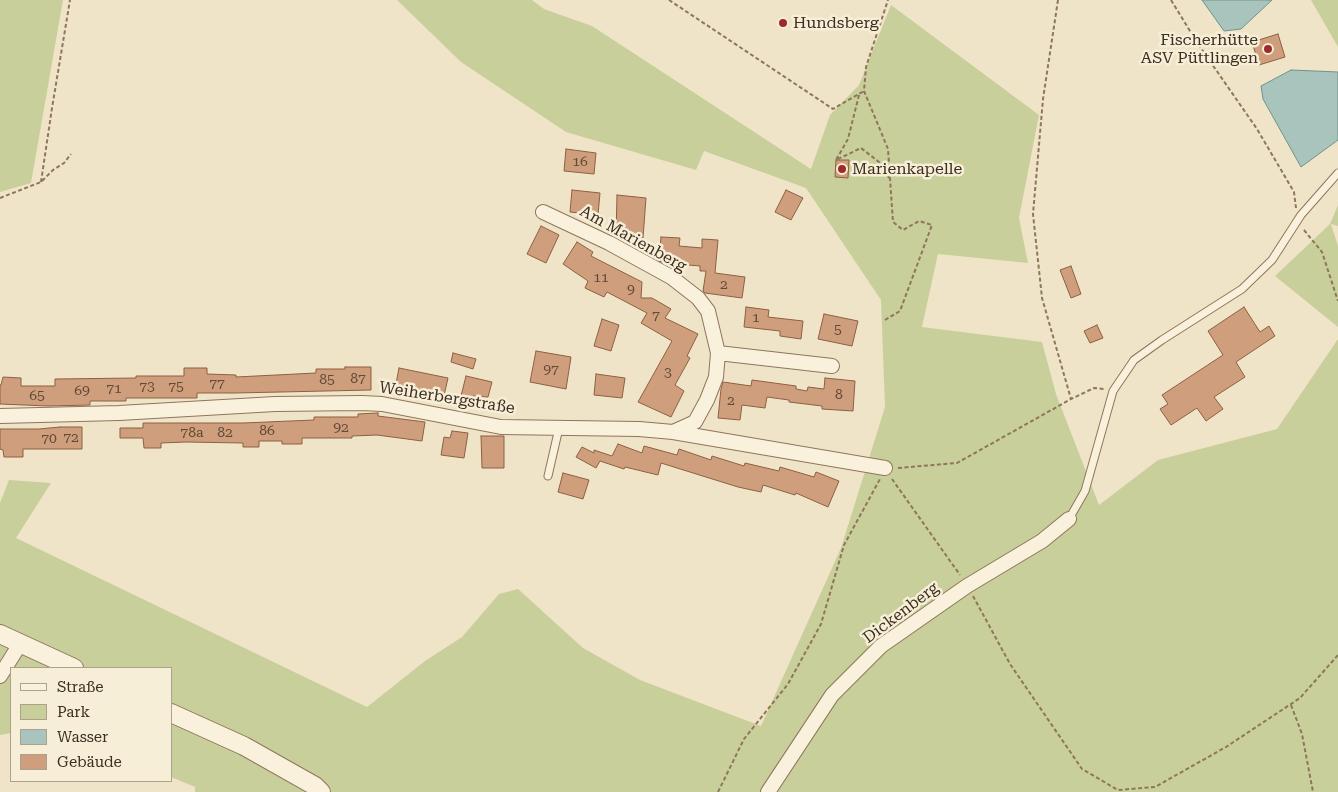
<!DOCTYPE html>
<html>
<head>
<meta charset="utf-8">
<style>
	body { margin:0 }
	#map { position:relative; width:1338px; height:792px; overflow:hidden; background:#f0e4c8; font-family:"Roboto Serif",serif }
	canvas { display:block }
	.legend { position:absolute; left:10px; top:667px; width:162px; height:115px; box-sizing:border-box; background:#f7eed8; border:1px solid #ada18e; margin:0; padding:6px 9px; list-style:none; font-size:15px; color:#3d2e20 }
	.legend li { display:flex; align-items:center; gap:10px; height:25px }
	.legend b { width:25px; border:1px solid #ada18e }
</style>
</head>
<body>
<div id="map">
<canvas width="1338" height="792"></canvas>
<ul class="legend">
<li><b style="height:6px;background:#faf1dc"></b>Straße</li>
<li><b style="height:14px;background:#c9cf9b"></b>Park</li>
<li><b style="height:14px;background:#a9c4bc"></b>Wasser</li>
<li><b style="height:14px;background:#cf9f7d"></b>Gebäude</li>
</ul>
</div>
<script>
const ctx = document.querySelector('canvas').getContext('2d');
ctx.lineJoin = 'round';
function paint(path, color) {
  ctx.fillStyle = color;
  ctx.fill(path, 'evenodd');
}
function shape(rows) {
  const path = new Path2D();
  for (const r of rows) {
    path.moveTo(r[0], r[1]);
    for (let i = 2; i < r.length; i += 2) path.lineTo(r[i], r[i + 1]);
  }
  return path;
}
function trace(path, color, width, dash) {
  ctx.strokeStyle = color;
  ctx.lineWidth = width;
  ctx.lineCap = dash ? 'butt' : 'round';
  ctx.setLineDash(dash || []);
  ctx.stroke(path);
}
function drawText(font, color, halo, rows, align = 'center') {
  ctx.font = font + ' "Roboto Serif",serif';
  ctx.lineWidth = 5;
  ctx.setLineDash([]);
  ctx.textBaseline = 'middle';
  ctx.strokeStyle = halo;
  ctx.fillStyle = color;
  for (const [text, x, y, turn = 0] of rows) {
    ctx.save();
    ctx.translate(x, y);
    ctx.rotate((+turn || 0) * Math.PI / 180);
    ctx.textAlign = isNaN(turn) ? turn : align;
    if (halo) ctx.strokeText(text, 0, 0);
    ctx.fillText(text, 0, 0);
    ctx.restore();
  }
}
paint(shape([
	[0,0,63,0,31,183,0,192],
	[397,0,532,0,544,9,592,26,811,169,830,115,859,85,891,5,1039,115,1019,218,1028,263,938,254,922,327,1042,342,1056,394,1099,505,1158,460,1277,429,1338,339,1338,792,195,792,195,787,171,777,171,668,11,668,11,733,0,735,0,503,9,480,51,483,16,538,367,707,425,661,462,637,499,594,518,589,583,648,640,680,761,726,841,548,885,407,881,300,806,188,704,151,696,170,566,132,461,62],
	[1311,0,1338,0,1338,47,1315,7],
	[1338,205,1338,226,1331,224,1338,246,1338,327,1275,276,1330,224]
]), '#c9cf9b');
const water = shape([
	[1202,0,1272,0,1241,29,1224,31,1202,0],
	[1291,70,1338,72,1338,140,1301,167,1263,99,1261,86,1291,70]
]);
paint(water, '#a9c4bc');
trace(water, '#6f938a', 1);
const building = shape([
	[1278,34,1285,57,1259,65,1252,42,1278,34],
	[566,149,596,153,594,174,564,171,566,149],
	[836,160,849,160,848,178,835,177,836,160],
	[572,190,600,193,598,215,570,212,572,190],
	[786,190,803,198,791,220,775,212,786,190],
	[617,195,646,198,643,238,616,237,617,195],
	[541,226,559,235,546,263,527,254,541,226],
	[661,237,680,238,679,246,702,248,702,239,718,240,715,273,745,277,742,298,705,293,703,291,706,271,700,271,700,266,664,263,659,261,661,237],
	[577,242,593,252,591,256,642,282,641,298,652,298,671,309,665,318,698,334,687,356,690,358,675,385,684,391,671,417,638,402,672,341,641,323,647,313,607,292,604,297,585,288,588,281,563,264,577,242],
	[1071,266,1081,294,1071,298,1060,270,1071,266],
	[746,307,769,310,768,317,803,321,801,339,780,336,780,331,744,327,746,307],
	[1244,307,1260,332,1269,326,1275,336,1236,362,1245,377,1214,397,1223,409,1206,421,1197,408,1171,425,1160,409,1168,404,1162,395,1223,355,1208,331,1244,307],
	[824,314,858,321,852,346,818,339,824,314],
	[602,319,619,325,611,351,594,346,602,319],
	[1097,325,1103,338,1090,343,1084,331,1097,325],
	[536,351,571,357,566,389,530,382,536,351],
	[453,353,476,359,473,369,451,362,453,353],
	[345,367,371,367,371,390,235,393,197,393,197,398,126,398,126,401,90,401,90,405,48,406,0,404,0,385,1,385,3,377,21,378,21,386,55,386,55,379,136,378,136,376,184,376,184,368,207,368,207,374,236,375,236,377,316,373,316,369,345,369,345,367],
	[399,368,448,378,443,400,395,389,399,368],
	[596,374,625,378,622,398,594,395,596,374],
	[466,376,492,382,488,397,473,396,472,399,461,396,466,376],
	[825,378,855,381,853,411,822,409,822,406,789,402,789,400,767,397,765,408,742,405,740,420,718,418,721,389,723,382,751,386,752,380,796,386,796,389,807,391,808,387,824,389,825,378],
	[378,413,378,416,425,422,422,441,377,435,352,436,352,438,302,438,302,444,282,444,282,441,259,441,259,447,243,447,243,443,186,442,161,443,161,448,144,448,143,438,120,438,120,428,143,428,143,423,243,423,314,420,314,417,358,417,358,414,378,413],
	[60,427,82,427,82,449,23,449,23,457,4,457,3,450,0,449,0,429,39,429,60,427],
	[452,431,468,433,464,458,441,455,444,437,450,438,452,431],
	[481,436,504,436,504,468,482,468,481,436],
	[618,444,642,453,644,446,677,455,679,449,711,460,712,456,744,466,745,463,779,471,780,467,814,477,816,472,839,481,828,507,796,493,795,495,763,485,761,492,738,487,661,463,658,475,625,467,624,469,600,461,596,468,576,457,582,447,594,453,594,450,612,456,618,444],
	[563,473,589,480,583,499,558,492,563,473]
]);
paint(building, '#cf9f7d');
trace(building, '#8d5f41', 1);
const service = shape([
	[548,476,559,428],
	[1069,519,1085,491,1113,391,1134,360,1162,340,1242,289,1272,260,1301,215,1338,173]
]);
const minor = shape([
	[543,212,609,243,671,277,698,298,708,311,718,353,716,377,707,400,695,422,673,432],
	[718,353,832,366],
	[0,416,119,413,275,404,362,403,382,404,501,427,639,429,673,432,885,468],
	[0,676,20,644],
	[768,792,832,695,881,646,967,586,1042,541,1069,519]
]);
const tertiary = shape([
	[0,634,74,668],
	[171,713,244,746,315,786,321,792]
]);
trace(service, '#8d765c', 9);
trace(minor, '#8d765c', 16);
trace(tertiary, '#8d765c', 20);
trace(shape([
	[669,0,833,109,864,91],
	[1058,0,1043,99,1033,214,1042,298,1071,399],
	[1171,0,1198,44,1257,129,1294,192,1296,208],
	[859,95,848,139,836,160,861,148,879,162,889,178],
	[41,182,52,108,70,0],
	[0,198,41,182,53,170,64,163,71,154],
	[1304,230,1322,252,1338,301],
	[885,320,900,311,932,225,919,221,903,230,893,222,888,149,864,91,866,67,888,0],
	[898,468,957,463,1071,399,1094,388,1104,389],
	[892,479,960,575],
	[973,596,1010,664,1082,769,1118,790,1155,787,1226,747,1300,698,1338,655],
	[1291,705,1302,734,1313,792],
	[718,792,744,739,788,684,821,624,844,545,880,479]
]), '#8d765c', 2, [4, 2.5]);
trace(service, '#faf1dc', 7);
trace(minor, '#faf1dc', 14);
trace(tertiary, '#faf1dc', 18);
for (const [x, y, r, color] of [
	[783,23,5,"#9e2a2b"],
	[1268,49,5,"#9e2a2b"],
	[842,169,5,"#9e2a2b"]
]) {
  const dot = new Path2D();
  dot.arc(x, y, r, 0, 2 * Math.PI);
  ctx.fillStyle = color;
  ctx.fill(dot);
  trace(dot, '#f7eed8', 2);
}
drawText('14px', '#624a37', null, [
	["16",580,162],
	["11",601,278],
	["2",724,285],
	["9",631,290],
	["7",656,316],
	["1",756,318],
	["5",838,330],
	["97",551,370],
	["3",668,373],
	["87",358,379],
	["85",327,380],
	["77",217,384],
	["73",147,387],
	["75",176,387],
	["71",114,389],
	["69",82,391],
	["8",839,395],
	["65",37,396],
	["2",731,401],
	["92",341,428],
	["86",267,431],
	["78a",192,433],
	["82",225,433],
	["72",71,438],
	["70",49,439]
]);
drawText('16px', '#3d2e20', '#f7eed8', [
	["Hundsberg",793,23],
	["Fischerhütte",1258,40,"right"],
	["ASV Püttlingen",1258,58,"right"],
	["Marienkapelle",852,169]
], 'left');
drawText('16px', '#3d2e20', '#f7eed8', [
	["Am Marienberg",633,239,29],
	["Weiherbergstraße",447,398,9],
	["Dickenberg",901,613,-37]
]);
</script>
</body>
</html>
